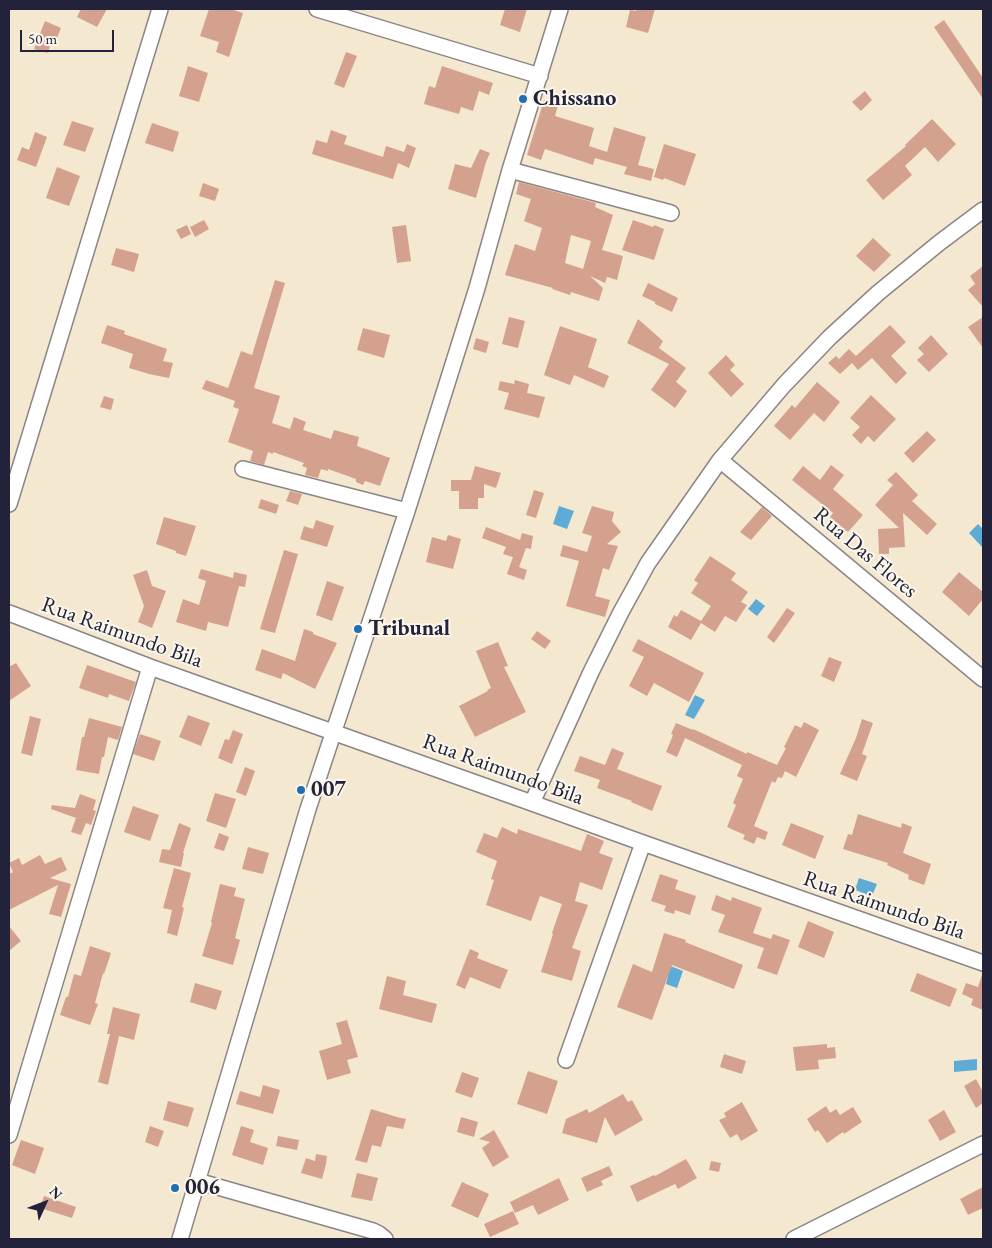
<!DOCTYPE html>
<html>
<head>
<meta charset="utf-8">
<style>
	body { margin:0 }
	#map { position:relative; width:992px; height:1248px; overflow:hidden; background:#f4e8d0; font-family:"EB Garamond",serif }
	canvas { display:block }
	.frame { position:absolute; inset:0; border:10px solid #22223b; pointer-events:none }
	.north { position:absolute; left:20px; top:1178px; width:50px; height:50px; -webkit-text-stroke:4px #fbf7ec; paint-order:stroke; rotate:47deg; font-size:14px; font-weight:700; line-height:20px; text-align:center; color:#22223b }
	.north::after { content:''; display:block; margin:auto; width:18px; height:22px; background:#22223b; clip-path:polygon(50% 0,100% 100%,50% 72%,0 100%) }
	.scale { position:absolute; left:20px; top:30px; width:94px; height:22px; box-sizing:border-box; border:2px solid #22223b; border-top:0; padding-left:6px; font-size:15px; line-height:18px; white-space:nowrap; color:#22223b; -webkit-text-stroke:4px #fbf7ec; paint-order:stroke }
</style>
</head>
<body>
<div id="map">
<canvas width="992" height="1248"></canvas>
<div class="frame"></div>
<div class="north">N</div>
<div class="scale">50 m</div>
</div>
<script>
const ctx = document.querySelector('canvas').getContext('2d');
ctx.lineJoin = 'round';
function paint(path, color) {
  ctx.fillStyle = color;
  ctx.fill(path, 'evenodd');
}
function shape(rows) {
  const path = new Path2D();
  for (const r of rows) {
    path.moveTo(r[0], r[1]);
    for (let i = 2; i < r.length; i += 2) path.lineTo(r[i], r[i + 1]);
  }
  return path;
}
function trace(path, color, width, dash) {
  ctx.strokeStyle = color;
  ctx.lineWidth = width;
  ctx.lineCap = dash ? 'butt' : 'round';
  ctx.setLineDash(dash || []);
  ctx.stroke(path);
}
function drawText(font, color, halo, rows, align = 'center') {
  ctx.font = font + ' "EB Garamond",serif';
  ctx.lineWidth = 4;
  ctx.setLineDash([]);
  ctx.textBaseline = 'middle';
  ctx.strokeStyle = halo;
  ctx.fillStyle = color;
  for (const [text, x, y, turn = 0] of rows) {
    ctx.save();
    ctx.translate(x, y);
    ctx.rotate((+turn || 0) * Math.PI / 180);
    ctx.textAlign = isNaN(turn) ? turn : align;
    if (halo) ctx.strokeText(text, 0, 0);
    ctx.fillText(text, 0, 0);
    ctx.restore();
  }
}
paint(shape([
	[559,506,574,511,567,529,553,524],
	[978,524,983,529,983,548,969,533],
	[756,599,765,606,757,616,748,609],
	[695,695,705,700,694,719,685,715],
	[859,878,877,884,872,896,855,890],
	[663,963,683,971,677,988,666,984,668,976,659,973],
	[977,1059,977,1070,954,1072,954,1061]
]), '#5dabd6');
paint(shape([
	[81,9,107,9,97,27,77,17],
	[209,9,231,9,243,13,229,57,216,52,219,42,200,36],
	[505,9,527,9,520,32,500,25],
	[637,9,655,9,648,33,626,27,630,10,636,11],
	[944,20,983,78,983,99,934,27],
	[45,21,61,28,55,43,51,42,48,53,34,49],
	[346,52,357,56,344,88,334,84],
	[188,66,208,73,199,102,179,96],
	[442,66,493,83,489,95,479,91,473,111,461,107,459,114,424,104,429,86,435,88],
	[865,91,872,100,861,111,852,102],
	[544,100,558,105,555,116,594,128,589,146,607,152,614,127,646,137,638,165,654,169,651,181,624,174,627,167,595,158,593,165,545,149,541,160,527,155],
	[932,119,956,144,938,162,925,147,905,166,912,175,883,200,866,180,906,146,905,145],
	[72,121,94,128,85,152,63,145],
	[152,123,179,132,173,152,145,143],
	[331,130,347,136,344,144,383,157,386,146,404,152,407,144,416,148,409,168,398,163,393,179,312,154,316,140,327,143],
	[35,132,47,137,36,167,17,160,22,147,29,150],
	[664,144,696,154,685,186,664,178,663,180,654,177],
	[480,149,490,153,486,162,476,198,448,189,455,164,471,168],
	[57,167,80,176,69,206,46,198],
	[519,182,596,203,595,207,613,215,602,250,623,256,617,280,607,277,605,283,590,276,603,288,599,301,571,292,570,295,552,289,553,288,505,275,515,244,535,251,542,228,524,221,531,199,516,194],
	[571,235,591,241,583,269,565,263],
	[203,183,219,189,215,201,199,196],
	[204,220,209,229,195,237,190,227],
	[633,220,653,227,654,225,664,229,654,260,622,250],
	[187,225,191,234,181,239,176,230],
	[406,225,411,261,397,263,392,227],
	[873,238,891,255,874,272,856,256],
	[116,248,139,254,134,272,111,265],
	[983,266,983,307,968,290,975,284,970,276],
	[275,280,285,283,254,388,280,396,272,423,290,429,294,417,306,422,303,430,331,439,334,430,359,437,357,446,390,458,380,486,365,481,363,485,356,482,356,479,328,469,328,471,321,469,318,478,305,475,307,468,302,466,304,463,273,452,273,454,268,452,264,465,250,461,253,451,228,442,239,409,233,407,235,401,202,389,206,380,228,388,241,351,252,355],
	[648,283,678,298,672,312,655,304,655,302,642,296],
	[509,317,525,321,518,348,502,344],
	[983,317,983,348,968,327],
	[638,319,663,341,659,348,686,368,676,382,687,391,675,408,651,390,669,364,627,343],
	[107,325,125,331,124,334,167,349,163,361,173,363,169,378,149,374,129,368,133,354,101,343],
	[890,325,906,342,891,356,907,373,896,384,872,358,858,370,852,363,840,374,828,363,836,356,839,359,849,349,856,356],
	[560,326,597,339,588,367,609,376,604,388,574,375,570,385,544,375],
	[363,328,390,335,384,358,357,350],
	[931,335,948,354,929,372,917,360,924,354,918,348],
	[476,338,489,342,486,353,473,349],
	[726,355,735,365,730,370,744,384,731,397,708,373],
	[515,380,529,384,527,393,545,397,539,418,504,409,509,393,498,390,500,381,514,384],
	[817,382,840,402,824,422,814,413,790,440,774,426,792,405,795,408],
	[871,395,896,419,874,442,868,436,861,444,852,435,860,427,850,418],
	[104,396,114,399,111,410,100,407],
	[927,431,936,440,913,463,904,453],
	[831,465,844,475,833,489,863,515,848,532,830,517,833,513,792,480,803,466,820,480],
	[475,466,501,473,496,488,484,484,484,498,478,498,478,509,459,509,459,491,451,491,451,480,471,480],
	[896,472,918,495,912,501,937,524,927,535,903,513,905,547,889,548,889,554,879,554,878,529,899,528,875,505,893,485,887,480],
	[534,490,544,493,536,518,526,515],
	[290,491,302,494,298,505,286,501],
	[261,499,279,505,276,514,258,508],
	[592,506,614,512,612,521,621,532,607,544,618,546,609,570,603,568,595,596,610,600,605,617,566,606,579,561,560,556,563,545,587,552,592,536,582,533],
	[762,507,772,516,751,540,740,532],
	[164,517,196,526,186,556,176,553,176,551,156,544],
	[316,520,334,526,327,547,300,539,304,526,313,529],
	[486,527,520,540,522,533,533,536,531,549,526,548,519,567,527,570,524,580,507,574,513,557,503,554,506,547,482,538],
	[448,535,461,539,453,569,426,562,432,537,446,541],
	[284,550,298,554,275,633,260,629],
	[710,556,736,573,731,580,748,592,741,602,747,605,736,622,725,616,715,632,701,623,691,640,668,627,674,615,677,617,681,610,701,621,711,606,691,593,698,583,694,580],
	[201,569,233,578,234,572,247,575,245,587,239,586,228,627,208,622,206,631,176,622,183,599,199,605,206,581,198,578],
	[147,570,152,586,166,591,152,628,138,622,144,606,133,575],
	[959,572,983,592,983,599,969,616,942,592],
	[327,581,344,587,332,621,316,615],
	[787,608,795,613,774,643,767,637],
	[304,629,313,632,313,634,337,643,315,689,283,673,281,679,255,670,262,649,295,661],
	[537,631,551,641,545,649,531,639],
	[638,639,704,673,689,702,654,683,647,696,629,686,644,657,632,651],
	[498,642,508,666,504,667,526,712,475,737,459,706,488,691,487,690,491,688,476,651],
	[829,657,842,662,834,682,821,676],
	[16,663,31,686,9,701,9,667],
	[87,665,136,682,129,701,109,694,108,698,79,688],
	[188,715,210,723,201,746,179,737],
	[30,716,41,719,32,756,21,753],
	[89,718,122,727,118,740,108,737,104,757,102,757,99,774,76,770,82,737,84,737],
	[862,719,873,723,862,754,867,756,857,781,840,774,856,738],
	[804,722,819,730,796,777,785,771,782,778,778,777,775,783,772,781,754,826,768,832,765,840,757,837,754,844,743,839,745,835,727,827,736,805,733,803,743,779,737,776,742,765,685,738,677,757,666,752,673,735,671,734,676,723,693,730,693,729,747,754,747,752,777,765,786,748,784,747,795,725,801,728],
	[233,730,243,734,232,764,218,758,225,739,229,740],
	[140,734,161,741,154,761,133,754],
	[612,748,624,753,617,769,662,786,652,811,631,802,632,801,597,788,600,780,574,771,580,756,605,765],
	[245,767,255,771,246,796,236,792],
	[215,793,236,799,226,828,206,821],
	[80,794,96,800,93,810,96,811,91,825,86,823,81,835,71,832,76,818,51,809,52,805,75,808],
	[133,806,159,815,150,841,124,832],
	[858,814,901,828,902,823,912,827,903,853,931,864,924,885,908,879,909,875,887,865,888,863,843,849,848,834,852,835],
	[179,823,191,828,183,853,184,853,181,867,159,862,162,849,170,850],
	[791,823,824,836,815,859,782,845],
	[502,827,517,834,518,829,581,851,587,834,604,841,599,853,613,858,602,890,580,882,575,901,588,905,572,948,581,951,572,981,541,972,553,934,552,933,562,904,540,896,531,921,486,905,494,880,491,879,497,861,476,852,484,833,497,838],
	[219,833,229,837,224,851,214,848],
	[248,847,269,853,263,874,242,869],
	[40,855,45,864,61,857,67,870,50,878,71,884,61,917,49,914,58,885,9,910,9,874,13,872,9,863,19,858,22,865],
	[174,868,191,873,182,907,184,908,177,936,167,933,172,910,163,908],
	[660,874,678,880,675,889,696,896,690,915,675,910,674,914,664,911,666,906,651,901],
	[220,884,236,888,234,896,245,899,235,938,240,940,233,965,202,956,212,923,211,922],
	[716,895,731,901,732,897,762,908,753,933,771,939,773,934,790,940,777,975,757,968,764,948,718,932,725,915,711,910],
	[808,921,834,932,824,958,798,947],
	[9,926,21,941,9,951],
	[664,933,686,940,685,942,743,965,734,989,672,965,652,1020,617,1007,633,964,652,972],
	[90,946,111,953,104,974,103,973,95,1003,98,1004,90,1025,60,1015,66,997,68,997,74,974,81,976],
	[470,949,479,953,477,958,508,970,500,989,470,977,465,989,456,985],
	[917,973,957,989,950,1007,910,991],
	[982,975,983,975,983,1010,971,1005,973,999,962,994,966,983,978,987],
	[387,976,406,981,403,995,437,1004,432,1023,379,1009],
	[195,983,222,991,216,1010,190,1002],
	[113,1007,140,1014,134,1040,119,1036,108,1085,98,1082,110,1034,107,1034],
	[347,1020,358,1057,347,1060,351,1073,327,1080,319,1051,342,1044,336,1023],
	[827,1044,827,1048,835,1047,836,1058,818,1060,819,1069,796,1071,793,1047],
	[724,1054,746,1061,742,1074,720,1067],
	[528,1071,558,1081,547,1114,517,1104],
	[462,1072,479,1078,472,1098,455,1092],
	[976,1079,983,1092,983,1103,976,1108,964,1086],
	[263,1085,280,1090,273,1114,236,1104,240,1091,260,1097],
	[623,1094,628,1102,632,1100,643,1120,615,1136,605,1117,597,1143,562,1133,566,1119,587,1109,589,1113],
	[168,1101,194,1108,188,1127,163,1120],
	[742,1102,758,1131,741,1141,737,1134,730,1138,719,1120,726,1117,724,1113],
	[826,1106,830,1113,836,1109,840,1115,853,1107,862,1122,844,1134,843,1132,827,1143,818,1130,815,1132,807,1119],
	[371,1109,397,1117,406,1119,403,1129,387,1126,381,1147,372,1145,367,1163,355,1160],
	[944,1110,956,1132,940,1141,928,1120],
	[461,1117,478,1122,474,1137,457,1132],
	[150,1126,164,1131,158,1147,145,1142],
	[241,1126,254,1130,250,1142,268,1148,263,1165,232,1155],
	[494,1130,509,1157,493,1167,482,1148,490,1142,479,1139],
	[278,1136,299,1140,297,1150,276,1146],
	[21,1140,44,1148,35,1174,12,1165],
	[316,1154,327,1156,326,1164,322,1179,301,1173,306,1158,315,1161],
	[686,1159,697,1178,678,1189,675,1184,637,1202,630,1186,654,1175,655,1176],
	[711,1161,721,1163,719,1172,709,1170],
	[609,1166,613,1175,601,1181,603,1185,587,1192,581,1178],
	[357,1173,378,1178,372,1201,351,1197],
	[559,1178,569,1200,538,1215,533,1205,515,1213,510,1202],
	[462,1182,489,1194,478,1218,451,1206],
	[983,1187,983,1208,968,1215,960,1199],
	[44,1196,76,1207,72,1218,40,1208],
	[513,1211,519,1224,490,1237,484,1224]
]), '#d5a18f');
const minor = shape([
	[317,9,540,76],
	[510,170,671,213],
	[720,460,983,679],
	[243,469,407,511],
	[9,504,160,9],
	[9,613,150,667,532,803,643,843,983,963],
	[532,803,591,672,621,612,648,563,720,460,784,385,830,337,878,293,939,243,983,210],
	[566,1060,643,843],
	[9,1135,150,667],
	[197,1181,373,1231,379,1234,385,1239],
	[180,1239,308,809,407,511,477,288,510,170,560,9],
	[794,1239,983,1144]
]);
trace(minor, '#8b8586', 18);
trace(minor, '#fff', 15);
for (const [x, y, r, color] of [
	[523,99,5,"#1f6fb2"],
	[358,629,5,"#1f6fb2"],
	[301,790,5,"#1f6fb2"],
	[175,1188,5,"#1f6fb2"]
]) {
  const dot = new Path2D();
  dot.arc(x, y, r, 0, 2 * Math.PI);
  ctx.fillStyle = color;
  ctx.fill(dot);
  trace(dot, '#fbf7ec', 2);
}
drawText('bold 22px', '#22223b', '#fbf7ec', [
	["Chissano",533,99],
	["Tribunal",368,629],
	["007",311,790],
	["006",185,1188]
], 'left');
drawText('22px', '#22223b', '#fbf7ec', [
	["Rua Das Flores",865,553,40],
	["Rua Raimundo Bila",122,633,20],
	["Rua Raimundo Bila",503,770,20],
	["Rua Raimundo Bila",884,906,19]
]);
</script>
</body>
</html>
